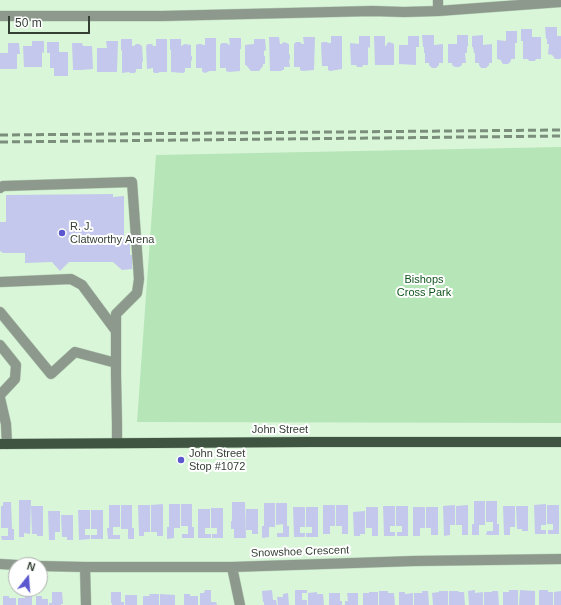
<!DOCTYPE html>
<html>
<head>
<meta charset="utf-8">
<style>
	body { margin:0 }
	#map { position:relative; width:561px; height:605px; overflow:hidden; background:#d9f6d9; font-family:Helvetica,sans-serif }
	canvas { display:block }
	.north { position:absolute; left:8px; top:557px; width:40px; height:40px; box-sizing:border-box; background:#fff; border:1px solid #aeb3ae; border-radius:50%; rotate:17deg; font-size:11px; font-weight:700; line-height:16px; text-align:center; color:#354035 }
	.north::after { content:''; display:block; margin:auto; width:14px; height:18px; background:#5a57cf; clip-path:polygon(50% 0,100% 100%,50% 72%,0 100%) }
	.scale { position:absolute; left:8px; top:16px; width:82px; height:18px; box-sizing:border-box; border:2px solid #354035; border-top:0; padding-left:5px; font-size:12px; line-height:14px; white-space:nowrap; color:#354035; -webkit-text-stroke:3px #fff; paint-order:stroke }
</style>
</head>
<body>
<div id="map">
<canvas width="561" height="605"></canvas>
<div class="north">N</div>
<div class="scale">50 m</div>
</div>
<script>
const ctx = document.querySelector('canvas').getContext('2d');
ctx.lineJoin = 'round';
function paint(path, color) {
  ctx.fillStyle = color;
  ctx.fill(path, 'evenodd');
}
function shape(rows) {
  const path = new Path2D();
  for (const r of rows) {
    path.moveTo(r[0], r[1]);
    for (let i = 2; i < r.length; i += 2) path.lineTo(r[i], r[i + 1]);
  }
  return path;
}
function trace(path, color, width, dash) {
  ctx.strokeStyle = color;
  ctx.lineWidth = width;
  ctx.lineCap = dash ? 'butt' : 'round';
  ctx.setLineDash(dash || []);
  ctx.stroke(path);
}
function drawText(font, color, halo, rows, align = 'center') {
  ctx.font = font + ' Helvetica,sans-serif';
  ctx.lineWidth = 4;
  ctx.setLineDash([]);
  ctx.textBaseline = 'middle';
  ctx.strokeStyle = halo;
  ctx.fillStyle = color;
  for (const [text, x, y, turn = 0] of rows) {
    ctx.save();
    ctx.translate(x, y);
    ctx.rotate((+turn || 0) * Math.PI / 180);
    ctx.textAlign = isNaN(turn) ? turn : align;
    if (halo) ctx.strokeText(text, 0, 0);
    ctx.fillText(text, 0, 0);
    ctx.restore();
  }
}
paint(shape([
	[561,147,561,423,137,422,156,155]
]), '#b6e5b7');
paint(shape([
	[545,27,557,27,557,36,561,36,561,58,560,59,555,59,553,56,552,55,548,54,549,44,547,44,547,39,546,39],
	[521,29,532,29,532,37,541,37,541,59,536,59,535,61,529,61,528,59,523,59,523,41,521,41],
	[506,31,517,31,517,43,515,43,515,59,511,59,511,61,508,64,503,64,501,61,501,60,497,59,497,40,506,41],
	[422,35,434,35,434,45,443,44,443,63,439,63,439,65,436,68,432,68,429,65,429,63,425,63,425,53,424,53,424,47,423,47],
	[457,35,468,35,468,47,467,46,467,53,465,53,466,63,462,63,462,65,459,67,455,67,452,65,452,63,448,63,448,44,457,44],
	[483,35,483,45,492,44,492,63,489,63,489,65,486,68,481,68,479,65,479,63,475,63,475,53,474,53,473,47,472,47,472,36],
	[331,36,342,36,342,69,330,71,328,70,328,66,322,66,321,43,323,42,327,42,328,43,331,43],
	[359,36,370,36,370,48,368,47,368,65,363,65,362,67,357,67,356,65,351,65,350,43,359,44],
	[374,36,385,36,385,46,386,46,388,42,392,43,394,44,394,65,375,65],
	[408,36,419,36,419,47,416,47,416,65,399,64,399,45,408,45],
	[269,37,279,37,280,44,282,44,283,42,287,43,289,44,289,54,290,55,290,59,289,60,290,67,284,67,284,70,282,70,281,71,270,71],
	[303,37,315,37,314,70,302,71,300,70,300,67,294,67,294,44,296,42,300,42,302,44,304,44],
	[205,38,216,38,216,71,209,71,208,72,204,73,202,71,202,68,196,68,196,45,198,44,201,44,203,45,205,45],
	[229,38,241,38,241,49,240,49,240,71,229,72,226,71,226,68,220,68,220,45,222,43,226,43,230,45],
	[121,39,132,39,132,46,134,46,136,44,139,44,142,46,143,61,142,62,142,69,136,69,136,72,134,73,130,73,129,72,122,73,122,50,121,51],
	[156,39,167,39,167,72,159,72,159,73,155,73,153,72,153,68,147,69,146,46,148,44,152,44,153,46,156,46],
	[170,39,181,39,181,46,185,44,191,45,191,56,192,56,192,60,191,61,191,68,185,68,185,72,183,73,171,72,171,50,170,50],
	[254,39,265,39,266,50,264,51,264,56,265,56,265,64,263,64,263,66,259,71,251,71,246,65,245,65,245,45,254,44],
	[32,41,44,41,44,53,42,52,42,67,24,67,23,46,32,46],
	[106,41,118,41,117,72,97,72,97,48,107,48],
	[47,42,59,42,59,52,68,52,68,76,54,76,54,68,50,68,50,53,47,53],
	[8,43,19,43,20,54,17,54,17,69,0,69,0,53,8,53],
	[72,43,82,43,83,46,92,46,93,69,81,70,73,70],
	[113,194,113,197,124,196,124,244,130,244,130,255,132,255,132,269,122,270,113,262,69,262,60,271,52,262,25,263,25,253,3,253,0,251,0,222,6,222,6,195],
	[19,500,31,500,30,534,24,533,24,537,19,537],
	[474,501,485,501,485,525,479,525,479,535,472,535,472,524,474,524],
	[486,501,497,501,497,524,499,524,499,535,486,535,487,531,493,531,493,522,486,522],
	[3,502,11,502,12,529,14,529,14,540,2,540,1,536,8,536,8,528,1,528,1,506,3,506],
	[232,502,245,502,246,538,234,538,234,529,231,529,231,521,232,521],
	[264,503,275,503,275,527,269,527,269,537,262,538,262,526,264,526],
	[276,503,287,503,287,526,289,526,289,537,277,537,277,533,283,533,283,524,276,525],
	[163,504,163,536,157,536,157,532,151,532,151,505],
	[169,504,180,504,180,528,174,528,174,538,167,539,167,527,169,527],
	[181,504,192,504,192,527,194,527,194,538,182,538,182,534,188,534,188,526,181,526],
	[546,504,546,525,541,525,541,530,546,530,546,534,535,534,534,505],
	[109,505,120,505,120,527,113,527,113,535,120,535,120,539,108,539,107,528,109,528],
	[121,505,132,505,132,528,134,528,134,539,128,539,128,529,121,529],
	[138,505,150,505,150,532,144,532,144,536,139,536],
	[323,505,335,505,335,526,330,526,330,534,323,534],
	[336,505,348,505,348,534,342,534,342,526,336,526],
	[455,505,455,525,450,525,450,535,444,536,443,506],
	[468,505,468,535,462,535,462,525,456,525,456,506],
	[547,505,559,505,559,534,548,534,548,530,553,530,553,524,547,524],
	[31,506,43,506,43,536,37,536,37,534,32,534],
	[383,506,395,506,395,526,390,526,390,532,395,532,395,536,384,536],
	[396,506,408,506,408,536,397,536,397,532,402,532,402,526,396,526],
	[503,506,515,506,515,527,510,527,510,535,504,535],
	[516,506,528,506,528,531,522,531,522,529,517,529],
	[293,507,305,507,305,527,300,527,300,533,305,533,305,537,294,537],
	[306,507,318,507,318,537,306,537,306,533,312,533,312,527,306,527],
	[366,507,378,507,378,536,372,536,372,528,366,528],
	[413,507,425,507,425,528,420,528,420,536,413,536],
	[426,507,438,507,438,535,431,535,431,528,426,528],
	[211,508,223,508,223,538,212,538,212,534,217,534,217,528,211,528],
	[198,509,210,509,210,528,205,528,205,534,211,534,211,538,198,538],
	[246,509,258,509,258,534,252,534,252,530,246,530],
	[78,510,90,510,90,529,85,529,85,535,90,535,90,539,79,540],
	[91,510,103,510,103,539,91,539,91,535,97,535,97,529,91,529],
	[48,511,60,511,60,532,55,532,55,540,49,540],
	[365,511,365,534,360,534,360,536,354,536,353,512],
	[61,515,73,515,73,540,67,540,67,537,62,537],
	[205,590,211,590,211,602,216,602,217,605,200,605,200,593,204,593],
	[272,590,273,600,276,600,277,605,264,605,264,602,263,602,262,591],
	[295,590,307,590,307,593,302,593,302,600,307,600,307,605,295,605],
	[475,590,475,593,483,592,483,605,469,605,468,591],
	[509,590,518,590,518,605,503,605,503,592,509,592],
	[520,590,535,591,535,605,519,605],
	[539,590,548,590,548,592,553,592,553,605,539,605],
	[379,591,388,591,388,593,394,593,395,605,379,605],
	[422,591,428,591,429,605,414,605,414,593,422,593],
	[439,591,448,591,448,605,433,605,432,593,439,592],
	[449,591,458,591,459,592,464,592,465,605,449,605],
	[492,591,498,591,499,605,484,605,484,592,492,592],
	[561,591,561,605,554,605,554,592],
	[52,592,62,592,63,604,61,604,61,605,49,605,49,603,52,603],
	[111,592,121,592,121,602,124,602,124,605,112,605,112,603,111,603],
	[317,592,317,594,323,594,324,605,308,605,308,593],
	[369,592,378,592,378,605,363,605,363,593,369,593],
	[399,592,405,592,405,594,413,593,413,605,399,605],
	[288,593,289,605,278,605,277,597,283,597,283,594],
	[329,593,340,593,340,601,342,601,342,605,329,605],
	[347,593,358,593,358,605,345,605,345,601,348,601],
	[149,594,159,594,159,605,143,605,143,596,150,596],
	[160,594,175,595,175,605,160,605],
	[184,594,190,594,190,596,198,596,198,605,184,605],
	[125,595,137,595,137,605,125,605],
	[3,596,9,596,9,598,16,598,16,605,3,605],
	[25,596,32,596,32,605,18,605,18,598,25,598],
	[36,596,42,596,42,599,48,599,48,605,36,605]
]), '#c4c8ec');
const minor = shape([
	[438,11,438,0],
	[0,16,162,16,373,11,404,12,438,11,561,2],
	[0,188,3,186,132,182,139,279,137,293,116,314,116,375,117,424,117,443],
	[0,282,71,279,82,285,116,331],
	[0,312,51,374,75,352,116,363],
	[0,345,16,365,15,379,0,395],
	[0,398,6,424,7,444],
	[0,564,17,565],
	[40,566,85,567,232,567,414,561,561,559],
	[85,567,86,605],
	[232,567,240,605]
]);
const major = shape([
	[0,444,309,442,561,442]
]);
trace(minor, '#b8d2b8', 11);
trace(major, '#b8d2b8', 11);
trace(minor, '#8d998d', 10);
trace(major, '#405541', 10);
trace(shape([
	[0,135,561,130],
	[0,142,561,136]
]), '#7b8e7b', 3, [8, 4]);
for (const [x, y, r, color] of [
	[62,233,4,"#5a57cf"],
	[181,460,4,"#5a57cf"]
]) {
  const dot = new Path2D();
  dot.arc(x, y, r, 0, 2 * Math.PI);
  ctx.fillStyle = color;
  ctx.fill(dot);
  trace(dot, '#fff', 1.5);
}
drawText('11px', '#354035', '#fff', [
	["R. J.",70,227],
	["Clatworthy Arena",70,240],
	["John Street",189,454],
	["Stop #1072",189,467]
], 'left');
drawText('11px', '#10541b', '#fff', [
	["Bishops",424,280],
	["Cross Park",424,293]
]);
drawText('11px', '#354035', '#fff', [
	["John Street",280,430],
	["Snowshoe Crescent",300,552,-2]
]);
</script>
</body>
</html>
